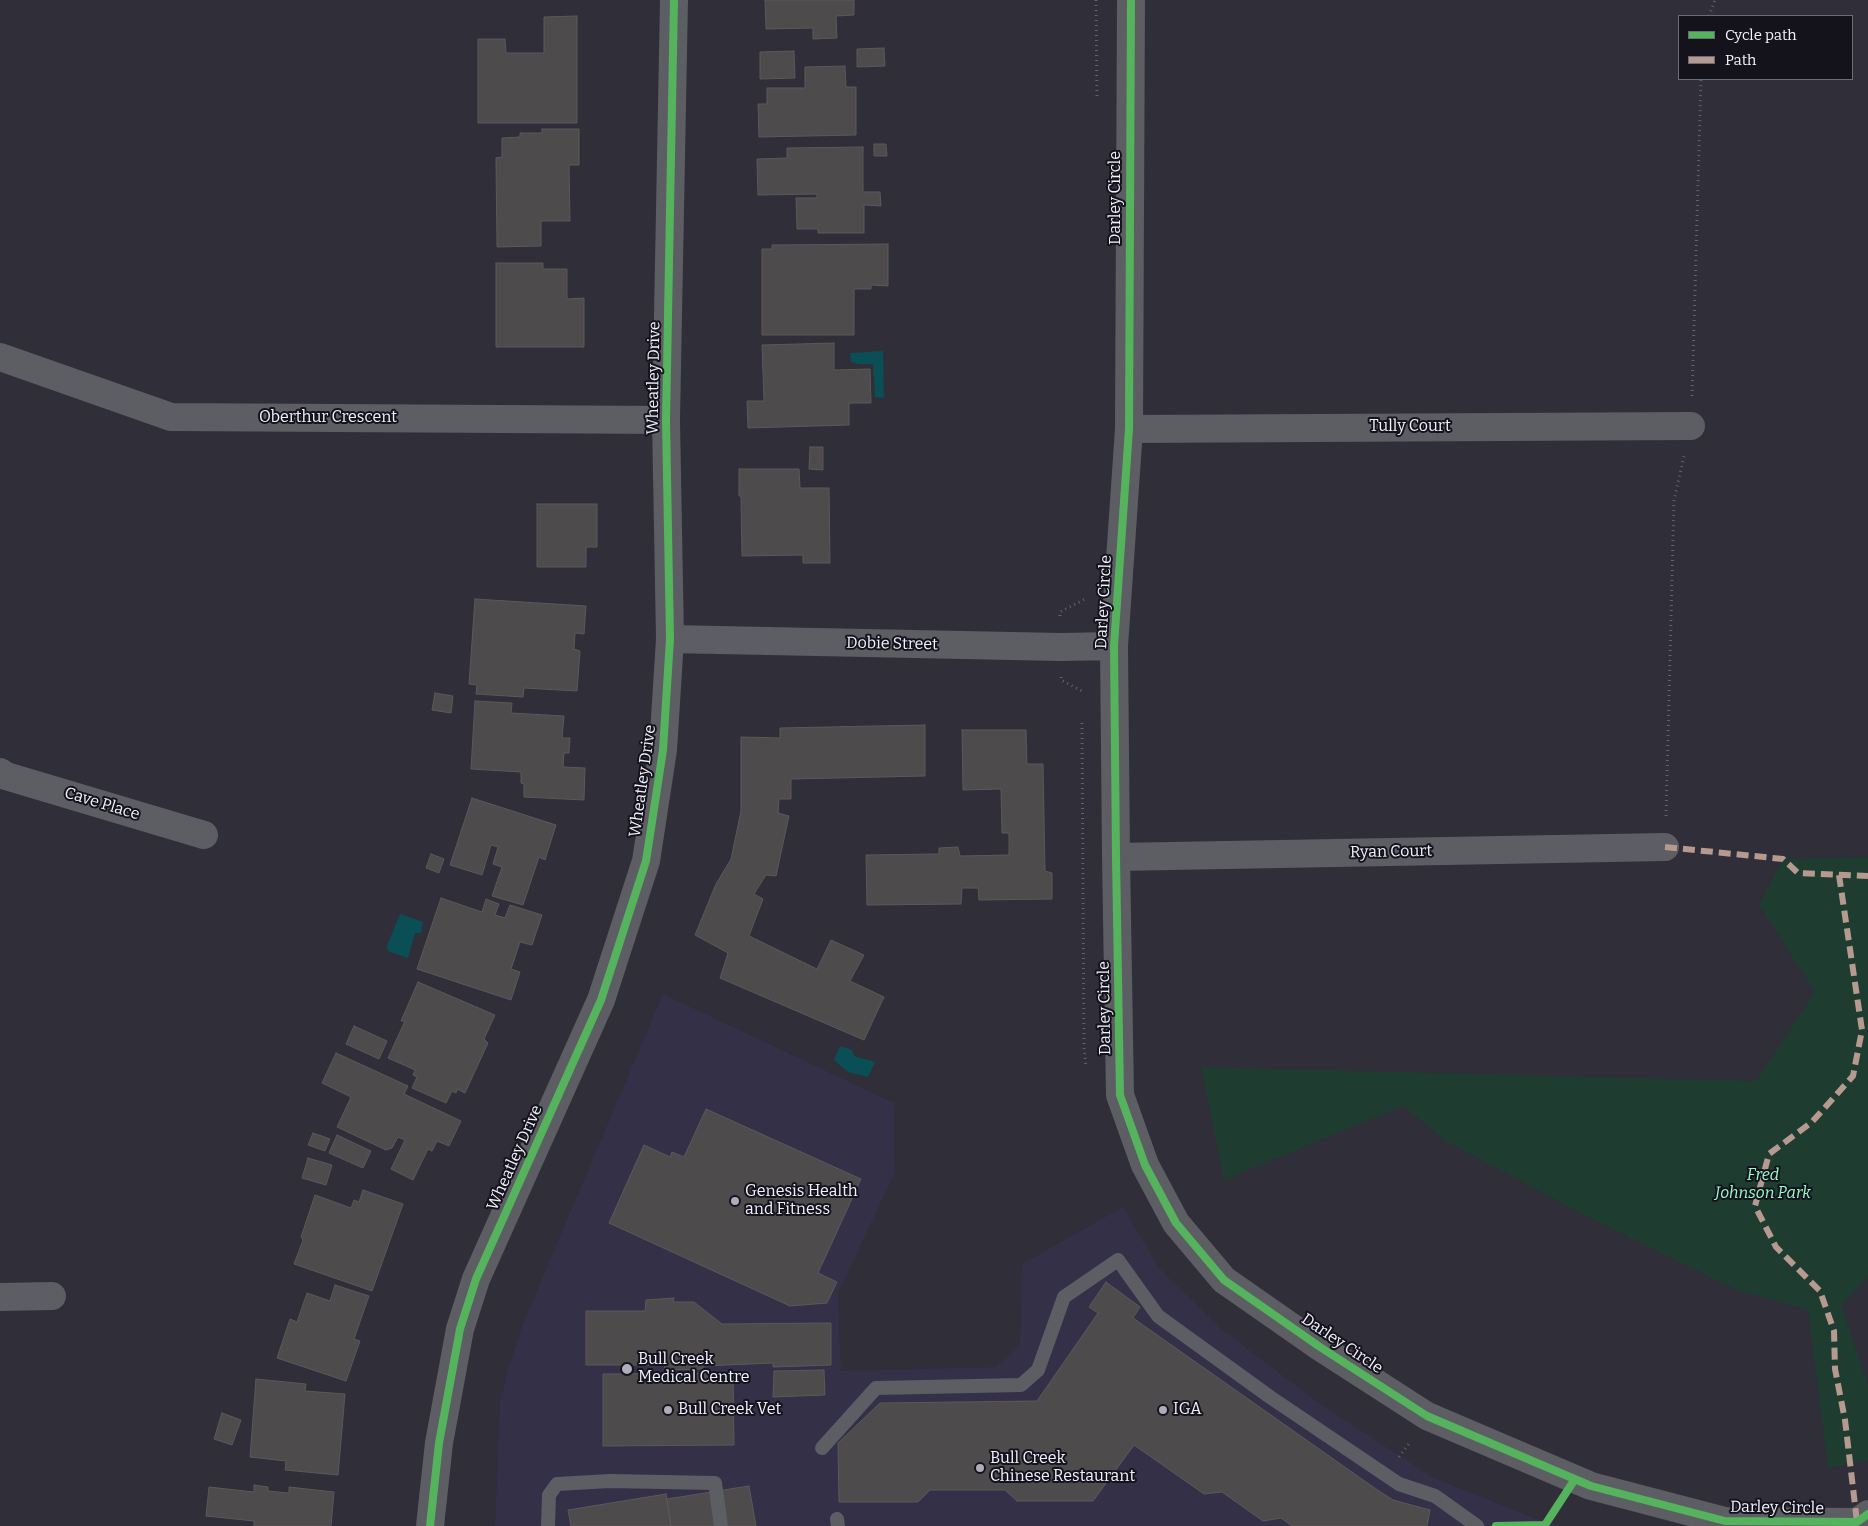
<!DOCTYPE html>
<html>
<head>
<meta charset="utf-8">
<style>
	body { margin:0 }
	#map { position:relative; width:1868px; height:1526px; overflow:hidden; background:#302e39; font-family:Bitter,serif }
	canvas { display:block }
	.legend { position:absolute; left:1678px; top:15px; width:175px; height:65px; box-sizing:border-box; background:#14131c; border:1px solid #6d6c76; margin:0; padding:6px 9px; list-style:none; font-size:15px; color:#f2f1fe }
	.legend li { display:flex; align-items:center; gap:10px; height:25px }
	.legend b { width:25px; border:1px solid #6d6c76 }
</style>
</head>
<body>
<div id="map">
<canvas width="1868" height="1526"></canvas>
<ul class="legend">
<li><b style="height:6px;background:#56b35d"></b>Cycle path</li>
<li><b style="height:6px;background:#b69a8f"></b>Path</li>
</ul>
</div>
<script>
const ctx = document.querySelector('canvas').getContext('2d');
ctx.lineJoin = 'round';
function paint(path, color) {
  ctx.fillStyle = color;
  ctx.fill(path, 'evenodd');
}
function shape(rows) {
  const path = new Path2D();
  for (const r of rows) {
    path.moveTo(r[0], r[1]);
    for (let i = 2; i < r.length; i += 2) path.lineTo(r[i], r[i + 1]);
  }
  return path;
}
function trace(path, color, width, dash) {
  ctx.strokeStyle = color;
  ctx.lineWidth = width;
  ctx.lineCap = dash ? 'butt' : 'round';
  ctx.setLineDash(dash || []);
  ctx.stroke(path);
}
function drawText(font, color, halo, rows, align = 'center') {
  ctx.font = font + ' Bitter,serif';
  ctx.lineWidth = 4;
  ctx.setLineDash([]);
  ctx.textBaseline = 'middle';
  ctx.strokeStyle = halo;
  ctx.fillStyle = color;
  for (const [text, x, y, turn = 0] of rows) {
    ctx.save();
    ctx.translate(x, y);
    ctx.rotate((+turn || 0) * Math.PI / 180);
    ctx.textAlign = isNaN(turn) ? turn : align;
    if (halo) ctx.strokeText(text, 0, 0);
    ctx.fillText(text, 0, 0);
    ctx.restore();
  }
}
paint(shape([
	[663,994,894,1103,895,1172,838,1293,841,1371,996,1367,1020,1343,1022,1264,1123,1207,1158,1267,1220,1328,1319,1403,1432,1477,1534,1518,1561,1526,495,1526,500,1403,508,1369,524,1321]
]), '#333048');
paint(shape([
	[1868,857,1868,1277,1841,1305,1868,1386,1868,1460,1828,1468,1808,1309,1739,1291,1586,1216,1446,1141,1403,1106,1224,1180,1201,1067,1756,1081,1815,992,1759,904,1783,859]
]), '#1e3d30');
paint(shape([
	[883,351,884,398,875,397,873,364,859,364,851,362,850,353],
	[400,914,423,922,421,933,415,933,408,958,388,951,387,946],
	[840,1046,852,1050,854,1056,875,1062,868,1077,848,1072,834,1060]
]), '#0b4f56');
const building = shape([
	[765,0,854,0,854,15,836,16,837,38,813,39,813,28,766,29,765,0],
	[577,16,577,123,478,123,478,39,505,39,506,53,544,53,544,17,577,16],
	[884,48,885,66,857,67,857,49,884,48],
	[794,51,795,78,760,79,760,52,794,51],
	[845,66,846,87,856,87,856,135,759,137,758,104,767,104,767,88,805,88,805,67,845,66],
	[542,129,579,129,579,165,569,165,570,221,541,221,541,246,497,247,496,158,502,157,502,138,520,137,520,133,542,133,542,129],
	[874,144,886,144,887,156,874,156,874,144],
	[863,147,863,192,880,192,881,206,864,205,864,233,818,233,818,229,797,229,796,198,817,198,817,194,758,195,757,159,787,158,787,148,863,147],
	[888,244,888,286,871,285,871,289,854,289,854,335,762,335,762,249,772,249,772,245,888,244],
	[496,263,543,263,543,269,567,269,567,299,584,298,584,347,496,347,496,263],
	[834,343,834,370,870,369,871,403,849,403,849,425,748,428,747,401,764,401,762,345,834,343],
	[810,447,823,447,823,470,809,469,810,447],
	[739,469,799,469,800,488,829,488,830,563,803,563,803,555,742,556,741,496,739,496,739,469],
	[537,504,597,504,597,547,586,547,586,567,537,567,537,504],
	[475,599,586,606,584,634,575,633,574,649,580,651,577,691,524,688,523,697,476,694,477,685,469,684,475,599],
	[435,693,453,696,451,713,432,710,435,693],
	[475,701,512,703,511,713,564,716,562,738,570,738,569,753,564,753,563,767,585,768,584,800,524,797,524,784,521,783,521,772,471,769,475,701],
	[925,725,925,776,791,779,791,799,779,799,778,813,789,816,776,876,766,875,754,894,763,899,749,936,817,969,831,940,864,955,850,981,884,997,864,1040,720,978,728,953,695,935,716,884,731,859,741,811,741,737,780,738,780,728,925,725],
	[962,730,1026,730,1027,764,1043,764,1045,871,1052,873,1052,899,979,900,978,888,962,888,961,904,867,905,866,855,939,854,939,848,958,847,960,856,1009,855,1009,833,1002,833,1001,789,963,790,962,730],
	[472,798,556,825,545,860,539,857,523,905,492,896,502,867,493,864,498,847,491,845,482,875,450,865,472,798],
	[431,854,444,859,439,873,426,868,431,854],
	[441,898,482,912,486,899,499,904,495,915,505,918,510,905,542,915,532,945,520,942,511,969,520,972,511,1000,417,969,441,898],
	[418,982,495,1015,484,1039,488,1043,465,1093,457,1089,456,1093,452,1091,446,1103,412,1088,417,1077,413,1075,415,1070,388,1058,405,1021,401,1021,418,982],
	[354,1026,387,1041,379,1059,346,1044,354,1026],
	[336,1053,408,1086,404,1094,461,1121,449,1146,437,1141,432,1151,428,1149,413,1180,391,1169,405,1140,398,1137,392,1148,386,1150,337,1127,351,1097,322,1083,336,1053],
	[706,1109,861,1179,818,1273,837,1282,827,1303,790,1306,609,1223,644,1145,670,1157,672,1152,684,1157,706,1109],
	[313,1133,330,1139,325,1151,308,1145,313,1133],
	[337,1135,371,1151,363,1168,329,1153,337,1135],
	[308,1158,332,1165,326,1185,302,1178,308,1158],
	[363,1190,403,1204,372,1291,294,1264,303,1240,301,1237,315,1195,351,1208,354,1200,359,1202,363,1190],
	[1106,1282,1140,1307,1133,1318,1376,1489,1393,1500,1430,1510,1427,1526,1292,1526,1281,1518,1263,1521,1222,1492,1204,1494,1134,1445,1093,1501,1017,1501,1005,1490,930,1490,918,1502,839,1502,838,1443,880,1403,1037,1401,1098,1313,1089,1307,1106,1282],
	[335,1285,369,1296,354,1339,360,1341,346,1381,277,1358,290,1319,297,1322,307,1293,330,1301,335,1285],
	[674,1298,673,1302,694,1302,722,1324,831,1323,831,1365,773,1367,773,1363,703,1366,703,1369,664,1370,665,1365,586,1365,586,1311,645,1311,646,1300,674,1298],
	[824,1370,825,1395,773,1397,774,1371,824,1370],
	[733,1373,734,1445,603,1446,603,1374,733,1373],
	[256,1379,306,1384,305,1391,345,1394,338,1475,285,1470,286,1461,250,1457,256,1379],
	[222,1413,241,1420,232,1445,214,1439,222,1413],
	[254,1485,268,1487,268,1491,289,1493,289,1487,334,1492,331,1526,254,1526,254,1521,206,1516,209,1487,254,1492,254,1485],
	[749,1486,756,1526,671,1526,667,1499,749,1486],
	[666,1494,671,1526,571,1526,568,1510,666,1494]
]);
paint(building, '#4e4b4c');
trace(building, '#5c585a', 1);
trace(shape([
	[1096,0,1097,100],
	[1709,16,1715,0],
	[1692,396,1701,79],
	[1060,616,1060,612,1087,598],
	[1061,677,1061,680,1084,692],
	[1082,723,1084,1047,1086,1067],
	[1666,816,1674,500,1684,456],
	[1399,1457,1410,1442]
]), '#63646a', 3, [1, 4]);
trace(shape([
	[822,1448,876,1388,1021,1385,1038,1370,1064,1297,1118,1260,1158,1316,1270,1397,1399,1484,1435,1496,1477,1526],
	[837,1519,838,1526],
	[548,1526,549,1495,557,1484,610,1481,715,1483,721,1526]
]), '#5c5e63', 14);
trace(shape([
	[1131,0,1129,429,1114,646,1116,857,1120,1095,1145,1165,1176,1223,1224,1280,1320,1347,1427,1416,1591,1486,1725,1521,1857,1522,1868,1514],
	[0,357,171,417,666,420],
	[1129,429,1691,426],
	[670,639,1061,647,1114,646],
	[0,772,6,776,204,835],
	[1116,857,1665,847],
	[0,1297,52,1296]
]), '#5c5e63', 28);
trace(shape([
	[430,1526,439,1443,460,1329,476,1279,601,1000,646,861,663,750,670,639,666,420,674,0]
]), '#5c5e63', 28);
trace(shape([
	[1665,847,1783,859,1798,873,1868,876],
	[1839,875,1862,1030,1853,1076,1812,1122,1769,1154,1755,1206,1776,1247,1820,1291,1834,1331,1835,1369,1845,1420,1857,1522]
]), '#b69a8f', 6, [12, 6]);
trace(shape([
	[1131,0,1129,429,1114,646,1116,857,1120,1095,1145,1165,1176,1223,1224,1280,1320,1347,1427,1416,1591,1486,1725,1521,1857,1522,1868,1514],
	[430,1526,439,1443,460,1329,476,1279,601,1000,646,861,663,750,670,639,666,420,674,0],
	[1496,1526,1545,1525,1575,1479]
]), '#56b35d', 8);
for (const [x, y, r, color] of [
	[735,1201,5,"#aeadb9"],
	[627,1369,6,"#aeadb9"],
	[668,1410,5,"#aeadb9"],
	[1163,1410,5,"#aeadb9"],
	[980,1468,5,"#aeadb9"]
]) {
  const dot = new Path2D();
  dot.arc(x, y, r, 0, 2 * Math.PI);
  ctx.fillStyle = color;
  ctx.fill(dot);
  trace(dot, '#14131c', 2);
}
drawText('16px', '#f2f1fe', '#14131c', [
	["Darley Circle",1116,198,-90],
	["Wheatley Drive",654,378,-89],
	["Oberthur Crescent",328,418],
	["Tully Court",1410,427],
	["Darley Circle",1104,602,-87],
	["Dobie Street",892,644,1],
	["Wheatley Drive",643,781,-82],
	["Cave Place",102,804,17],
	["Ryan Court",1391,852,-1],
	["Darley Circle",1105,1008,-91],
	["Wheatley Drive",515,1158,-66],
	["Darley Circle",1342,1344,34],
	["Darley Circle",1777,1508,1]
]);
drawText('italic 16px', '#9afbcc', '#14131c', [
	["Fred",1763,1176],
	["Johnson Park",1763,1194]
]);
drawText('16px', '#f2f1fe', '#14131c', [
	["Genesis Health",745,1192],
	["and Fitness",745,1210],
	["Bull Creek",638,1360],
	["Medical Centre",638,1378],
	["Bull Creek Vet",678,1410],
	["IGA",1173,1410],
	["Bull Creek",990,1459],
	["Chinese Restaurant",990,1477]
], 'left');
</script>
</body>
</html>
